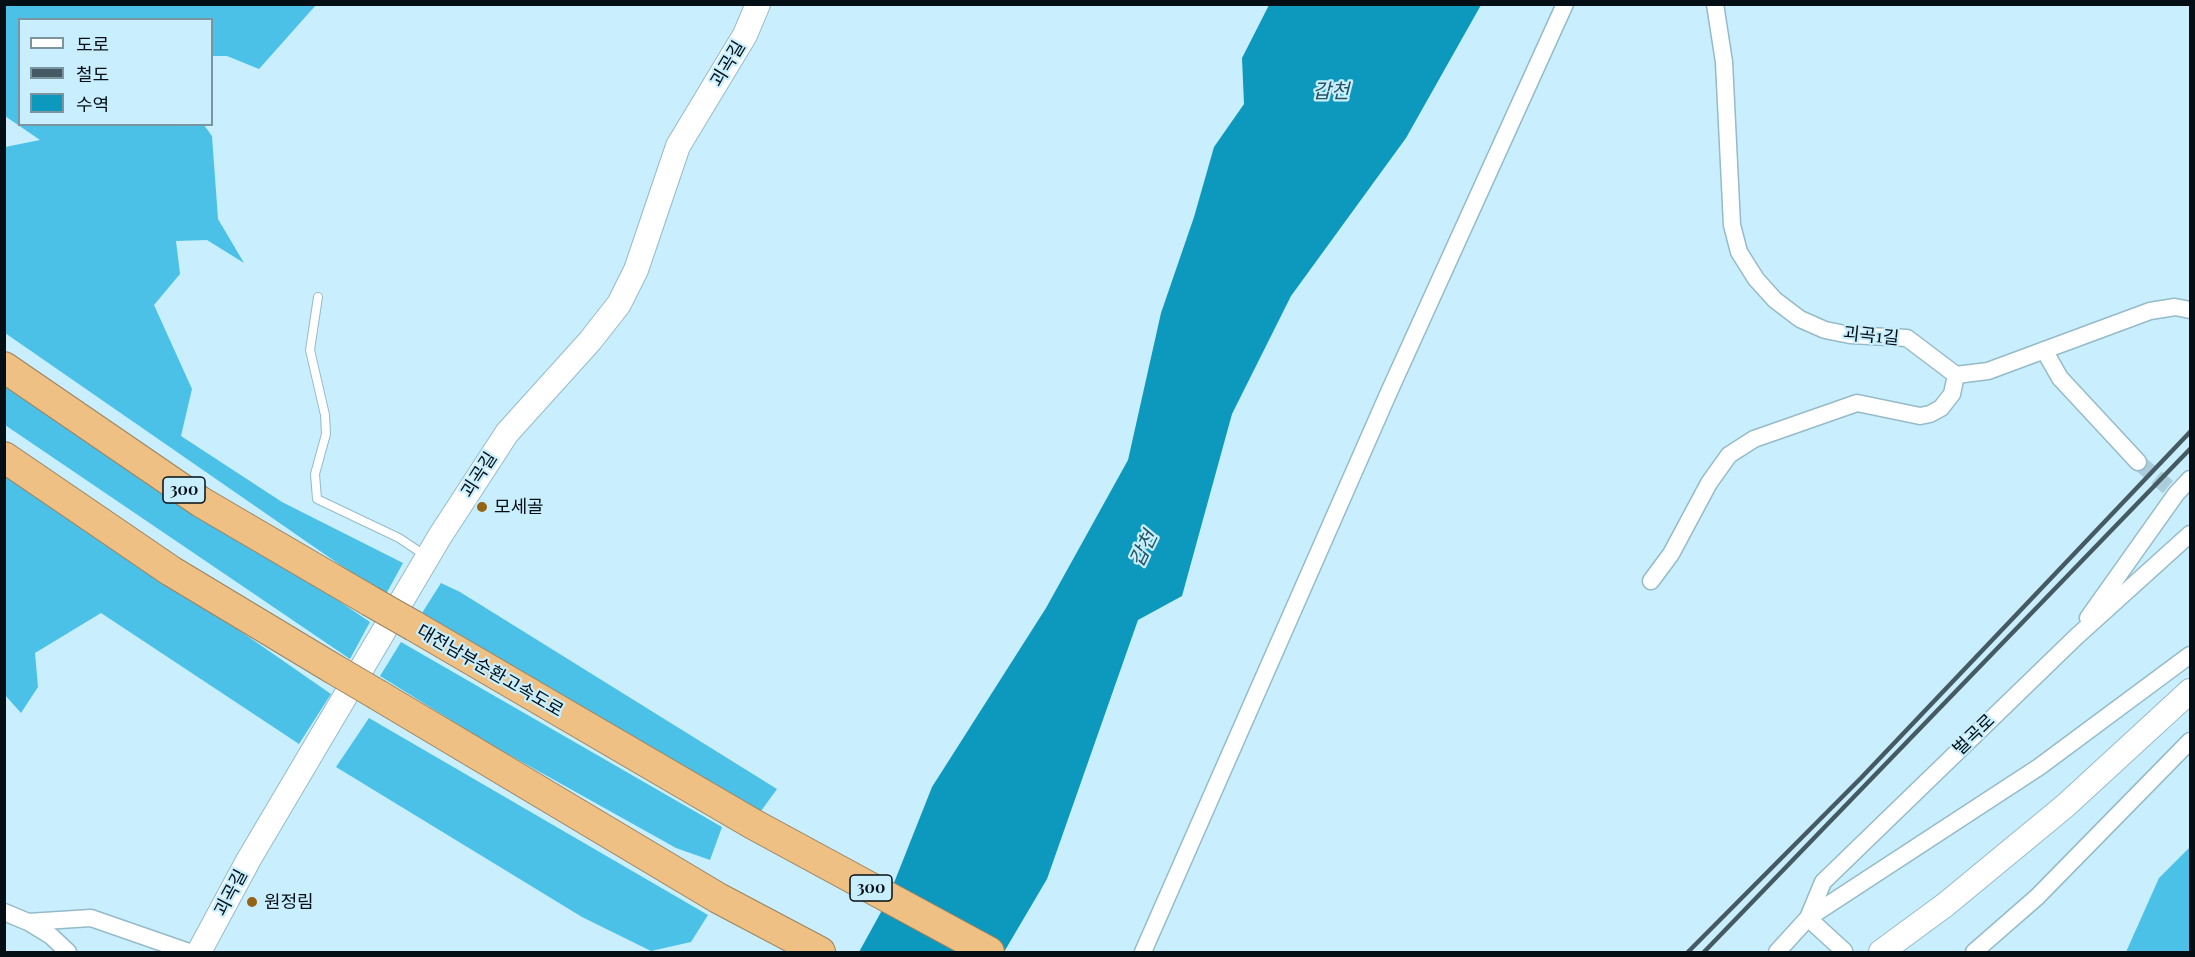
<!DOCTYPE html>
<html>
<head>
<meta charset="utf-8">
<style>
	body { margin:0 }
	#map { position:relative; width:2195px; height:957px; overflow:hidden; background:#c9effe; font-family:"Playfair Display","Noto Sans KR",serif }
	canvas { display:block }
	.frame { position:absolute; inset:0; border:6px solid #030f14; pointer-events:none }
	.legend { position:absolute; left:18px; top:18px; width:195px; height:108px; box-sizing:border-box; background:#c9effe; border:2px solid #7a95a0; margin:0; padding:8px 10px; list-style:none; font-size:18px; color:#030f14 }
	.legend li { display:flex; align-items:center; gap:12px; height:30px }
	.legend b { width:30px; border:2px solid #7a95a0 }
</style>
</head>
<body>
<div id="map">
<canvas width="2195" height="957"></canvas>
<div class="frame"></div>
<ul class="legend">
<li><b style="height:8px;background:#fff"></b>도로</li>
<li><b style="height:8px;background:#455a62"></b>철도</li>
<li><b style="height:16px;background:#0d98bd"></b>수역</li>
</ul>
</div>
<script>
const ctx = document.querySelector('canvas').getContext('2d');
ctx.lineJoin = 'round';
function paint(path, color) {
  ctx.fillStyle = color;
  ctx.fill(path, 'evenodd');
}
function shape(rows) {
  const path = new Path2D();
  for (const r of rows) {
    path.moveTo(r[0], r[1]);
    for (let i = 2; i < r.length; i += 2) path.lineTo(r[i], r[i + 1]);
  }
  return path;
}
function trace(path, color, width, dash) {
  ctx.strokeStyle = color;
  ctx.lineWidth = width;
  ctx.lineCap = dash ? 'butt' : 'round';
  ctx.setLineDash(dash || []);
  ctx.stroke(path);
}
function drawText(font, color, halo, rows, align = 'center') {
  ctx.font = font + ' "Playfair Display","Noto Sans KR",serif';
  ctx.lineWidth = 4.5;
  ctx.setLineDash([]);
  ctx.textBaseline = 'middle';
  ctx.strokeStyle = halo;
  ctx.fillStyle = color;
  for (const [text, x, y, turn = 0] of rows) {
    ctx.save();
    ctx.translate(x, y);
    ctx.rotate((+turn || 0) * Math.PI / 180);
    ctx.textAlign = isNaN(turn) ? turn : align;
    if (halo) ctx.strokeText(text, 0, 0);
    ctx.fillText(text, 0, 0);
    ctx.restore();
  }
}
paint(shape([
	[5,5,316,5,259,69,227,56,212,56,212,20,20,20,20,124,204,125,212,136,218,219,244,263,207,240,176,241,180,274,154,305,192,389,181,436,282,502,403,563,385,596,5,333,5,147,40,140,5,116],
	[4,375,370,622,350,659,5,425],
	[5,468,331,694,299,744,101,613,35,653,38,687,21,713,5,695],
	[441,583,460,592,777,789,761,811,422,613],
	[401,642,722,827,710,860,676,848,488,743,380,676],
	[369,718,708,915,691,942,651,951,582,917,336,767],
	[2190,847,2190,952,2126,952,2159,878]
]), '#4cc1e7');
paint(shape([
	[1269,5,1481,5,1406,138,1291,296,1232,414,1182,596,1138,620,1047,879,1004,952,859,952,886,903,932,787,1046,608,1128,460,1161,313,1194,217,1214,147,1244,104,1242,58]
]), '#0d98bd');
trace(shape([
	[2138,462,2168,487]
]), '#abcddb', 16, [16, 8]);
const lane = shape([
	[318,297,310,350,325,415,326,434,315,474,317,499,399,538,426,556]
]);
const street = shape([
	[1715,4,1724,62,1732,225,1739,252,1756,279,1775,300,1800,319,1825,330,1850,335,1907,338,1956,375,1988,371,2150,311,2175,307,2190,310],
	[2044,350,2060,378,2138,462],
	[1651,581,1671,554,1709,483,1729,455,1754,439,1857,403,1920,416,1930,414,1941,408,1952,394,1956,375],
	[2088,618,2176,494,2190,479],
	[4,912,28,922,91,918,189,952],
	[1808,918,2039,767,2190,655],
	[1808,918,1844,951],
	[28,922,51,936,68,952],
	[1143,952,1389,392,1565,4],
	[1777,952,1808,918,1823,882,2076,637,2190,534],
	[1974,952,2037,897,2190,741]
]);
const secondary = shape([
	[199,952,249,859,440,536,507,433,590,341,619,304,636,270,678,146,745,35,758,4],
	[1881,952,1945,905,2065,806,2190,691]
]);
const highway = shape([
	[4,367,201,502,370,601],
	[4,457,171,571,332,668],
	[414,626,753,824,989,952],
	[378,695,718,898,820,952]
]);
trace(lane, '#95bac8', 10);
trace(street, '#95bac8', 19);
trace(secondary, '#95bac8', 26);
trace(highway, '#9c825d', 32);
trace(lane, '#fff', 8);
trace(street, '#fff', 16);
trace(secondary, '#fff', 24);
trace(highway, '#eec084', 30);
trace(shape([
	[1688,952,1861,778,2190,432],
	[1704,952,2190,449]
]), '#455a62', 4.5);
const highwayBridge = shape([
	[370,601,414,626],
	[332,668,378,695]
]);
trace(highwayBridge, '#9c825d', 32, []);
trace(highwayBridge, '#eec084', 30);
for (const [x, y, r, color] of [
	[482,507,6,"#946314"],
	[252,902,6,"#946314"]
]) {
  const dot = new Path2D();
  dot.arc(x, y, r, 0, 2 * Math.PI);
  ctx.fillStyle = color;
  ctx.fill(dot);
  trace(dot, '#c9effe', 2);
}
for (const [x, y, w] of [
	[184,490,42],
	[871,888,42]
]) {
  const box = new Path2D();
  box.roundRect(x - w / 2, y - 13, w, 26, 4.5);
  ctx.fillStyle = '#c9effe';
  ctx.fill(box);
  trace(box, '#030f14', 1.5);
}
drawText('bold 16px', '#030f14', null, [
	["300",184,490],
	["300",871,888]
]);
drawText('18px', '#030f14', '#c9effe', [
	["괴곡길",728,64,-59],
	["괴곡1길",1871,336,6],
	["괴곡길",479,475,-57],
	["대전남부순환고속도로",490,671,30],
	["벌곡로",1974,735,-44],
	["괴곡길",231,893,-62]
]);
drawText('18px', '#030f14', '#c9effe', [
	["모세골",494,507],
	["원정림",264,902]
], 'left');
drawText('italic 20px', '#235363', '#c9effe', [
	["갑천",1331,92],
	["갑천",1144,549,-64]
]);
</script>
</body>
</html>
